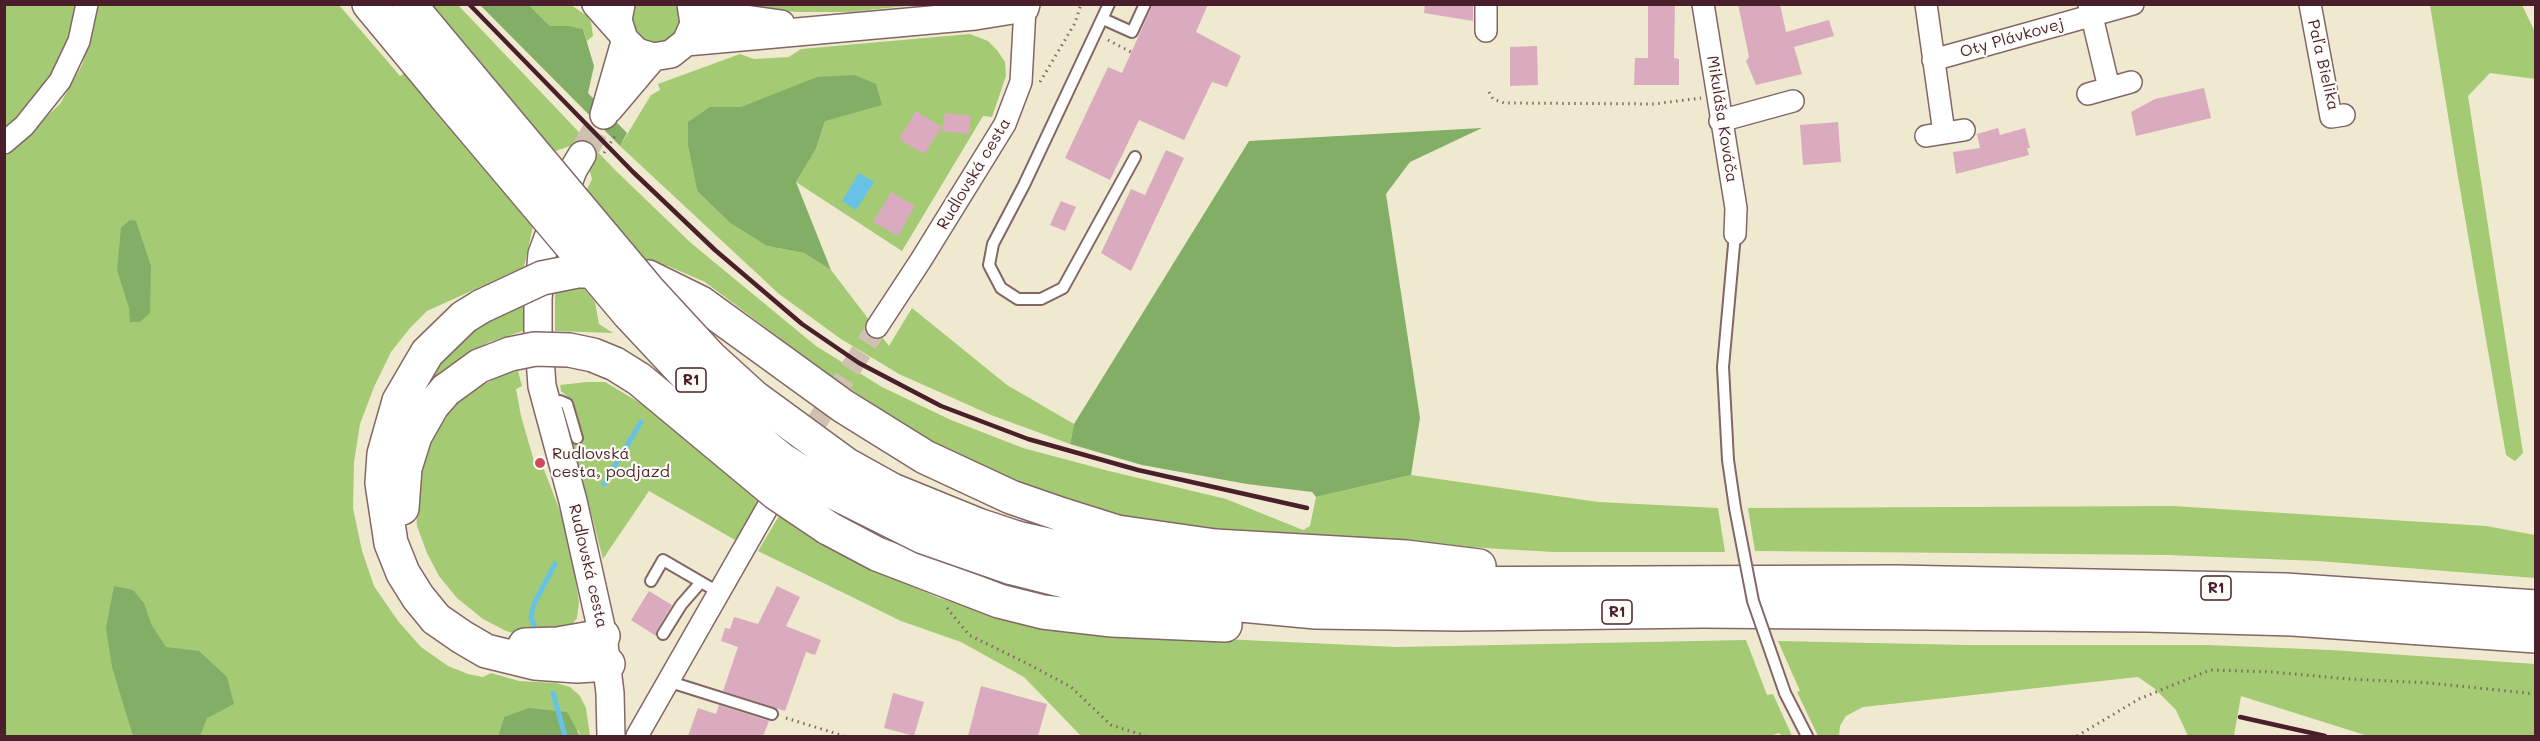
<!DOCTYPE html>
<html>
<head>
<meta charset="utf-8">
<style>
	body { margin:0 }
	#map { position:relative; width:2540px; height:741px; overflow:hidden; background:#efe9d0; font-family:Mali,sans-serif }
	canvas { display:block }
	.frame { position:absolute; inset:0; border:6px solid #4a1f2b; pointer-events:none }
</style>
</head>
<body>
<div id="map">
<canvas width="2540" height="741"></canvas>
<div class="frame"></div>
</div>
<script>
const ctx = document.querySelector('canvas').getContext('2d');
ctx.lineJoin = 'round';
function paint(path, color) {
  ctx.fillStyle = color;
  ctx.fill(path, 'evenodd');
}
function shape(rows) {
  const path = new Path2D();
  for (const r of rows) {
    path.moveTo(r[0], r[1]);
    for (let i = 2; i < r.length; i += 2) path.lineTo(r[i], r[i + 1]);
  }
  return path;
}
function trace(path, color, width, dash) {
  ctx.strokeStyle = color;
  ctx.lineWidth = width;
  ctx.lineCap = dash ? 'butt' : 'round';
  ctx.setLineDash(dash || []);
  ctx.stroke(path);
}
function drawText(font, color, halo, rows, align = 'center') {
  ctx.font = font + ' Mali,sans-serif';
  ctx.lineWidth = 4.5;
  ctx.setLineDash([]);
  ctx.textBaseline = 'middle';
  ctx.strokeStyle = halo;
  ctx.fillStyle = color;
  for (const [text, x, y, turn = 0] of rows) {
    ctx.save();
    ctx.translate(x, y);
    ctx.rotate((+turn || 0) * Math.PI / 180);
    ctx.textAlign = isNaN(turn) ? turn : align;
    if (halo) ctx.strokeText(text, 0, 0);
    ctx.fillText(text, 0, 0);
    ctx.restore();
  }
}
paint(shape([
	[682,4,683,31,661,46,643,42,631,29,631,10,634,5],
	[5,5,79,5,70,42,58,64,32,103,5,129],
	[97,5,339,5,400,76,405,73,533,226,524,267,427,311,410,328,391,352,374,387,360,424,354,462,353,508,362,551,374,586,398,621,421,647,448,666,468,674,483,677,491,673,519,681,556,683,570,687,580,696,586,708,590,736,580,736,579,731,504,717,498,736,5,736,5,155,60,104,82,65,94,27],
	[431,5,458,5,614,169,691,243,816,346,882,387,951,420,1023,448,1109,471,1226,499,1303,530,1310,526,1316,497,1411,475,1598,502,1718,508,1725,552,1553,552,1194,531,1113,515,1015,481,919,436,821,369,705,282,668,266,645,262,586,191,592,179,586,156,580,150,570,146,553,152],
	[529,5,571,5,587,16,591,22,593,36,587,41,583,29,570,26,550,26],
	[737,5,916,5,849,12,796,12],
	[2430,5,2522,5,2535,32,2535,79,2490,73,2468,96,2523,453,2515,461,2506,455,2459,183],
	[970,34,988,41,997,50,1005,62,1006,76,992,117,983,116,902,251,796,182,816,149,825,121,775,96,741,108,710,107,688,146,697,191,730,223,767,246,804,253,831,270,889,346,912,308,1007,385,1074,424,1070,444,991,415,899,374,841,339,779,294,620,146,651,95,660,90,658,84,740,54,754,59,789,57,801,49],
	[581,285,595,302,599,324,613,333,555,331,555,289],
	[524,299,523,331,489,342,462,357,436,379,406,419,429,375,448,354,489,318],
	[518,371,522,386,516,389,521,416,536,468,543,467,568,532,579,602,577,618,569,629,528,637,506,631,483,619,457,598,439,576,427,553,417,526,415,495,420,456,436,422,455,402,479,387,502,375],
	[587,382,605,382,642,404,758,501,737,541,649,491,603,559,573,444,583,441,572,400,561,391,560,385],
	[2173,506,2486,526,2535,535,2535,578,2318,561,2168,555,1755,551,1748,508],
	[779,516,821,543,881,573,939,598,995,615,1091,633,1396,647,1746,640,1767,695,1773,694,1792,736,1782,736,1779,733,1770,736,1081,736,1024,677,961,642,901,621,758,551],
	[1778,641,1968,645,2208,645,2331,650,2535,664,2535,736,2368,736,2241,696,2234,735,2246,736,2188,736,2176,710,2154,688,2138,677,1863,707,1846,716,1840,726,1839,736,1818,736,1797,692,1800,691]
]), '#a4ca74');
paint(shape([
	[480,5,529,5,550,26,570,26,583,29,594,66,588,93,627,133,620,146],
	[855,75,876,84,882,105,825,121,816,149,796,182,831,270,804,253,767,246,730,223,697,191,688,146,688,122,710,107,741,107,817,77],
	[1482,128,1410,162,1386,194,1420,418,1411,475,1316,497,1312,492,1247,484,1142,465,1070,444,1074,424,1249,141],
	[130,220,136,221,151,266,150,313,140,322,130,322,129,308,117,270,121,228],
	[114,586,133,590,144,603,151,624,166,647,199,651,227,677,234,704,207,718,200,736,133,736,112,667,106,628],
	[529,708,567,712,580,736,498,736,504,717]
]), '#83ae66');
paint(shape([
	[859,173,874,182,856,210,842,201]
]), '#68c2e6');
trace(shape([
	[604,484,641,422],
	[534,625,531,617,534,604,555,564],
	[553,693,565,736]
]), '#68c2e6', 5);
paint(shape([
	[1153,4,1208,4,1196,32,1241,56,1227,87,1212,82,1184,140,1139,120,1110,180,1065,158,1108,67,1122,73],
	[1425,4,1473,4,1473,21,1424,13],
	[1648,4,1675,4,1674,58,1679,59,1679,85,1634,85,1635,58,1648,58],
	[1738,4,1780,4,1786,32,1829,20,1834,36,1794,47,1802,74,1756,85,1746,61,1749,57],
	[1537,46,1538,85,1510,86,1510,47],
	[2204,88,2211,118,2136,136,2131,112,2155,99],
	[916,111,942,127,924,154,899,139],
	[945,113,971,116,969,134,942,131],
	[1838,122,1841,162,1803,165,1800,125],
	[1998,128,2000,135,2025,128,2030,148,2027,148,2029,155,1956,174,1953,152,1980,148,1977,134],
	[1166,150,1184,158,1131,271,1101,253,1131,189,1145,195],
	[891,192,915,206,898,236,873,222],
	[1061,201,1076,207,1065,231,1050,225],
	[777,586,800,597,786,626,821,640,815,655,806,652,785,711,723,691,738,647,721,641,725,628,730,629,734,617,758,624],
	[649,591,672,605,657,630,656,636,631,620],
	[981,686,1047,704,1038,736,968,736],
	[893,693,924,702,914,736,884,728],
	[719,705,769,721,763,736,688,736,698,708,716,714]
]), '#daabbe');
trace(shape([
	[817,422,877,327]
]), '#cec1af', 21, [21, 10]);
trace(shape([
	[582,155,604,115]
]), '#cec1af', 27, [27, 14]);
const service = shape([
	[1109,4,1024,185,993,244,989,265,1001,288,1018,299,1041,299,1063,288,1135,157],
	[1103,19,1132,32,1145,4],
	[547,403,560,401,567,404,577,438],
	[1735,508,1728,460,1723,367,1735,234],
	[651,581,663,560,718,592],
	[663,634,681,605,701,582],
	[667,681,772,714],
	[1785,693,1807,736]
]);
const minor = shape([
	[1486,4,1486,31],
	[1703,4,1736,208,1735,234],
	[1926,4,1944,133],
	[2089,4,2109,88],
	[2310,4,2331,117,2344,115],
	[1933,60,2133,4],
	[2088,94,2131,82],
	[1720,121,1793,101],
	[1926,136,1964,130],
	[4,143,24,126,60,81,79,41,87,4],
	[877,327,921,260,1005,124,1021,82,1025,8],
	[637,736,782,482]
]);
const tertiary = shape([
	[596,4,619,30],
	[621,4,618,20,624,39,637,52,653,57,671,54,686,42,694,24,691,4],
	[694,12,781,24],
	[686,42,975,16,1025,8,1026,4],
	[609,109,653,57],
	[604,115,625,42],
	[582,155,573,170,542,254,538,299,538,331,542,386,573,501,603,636,610,693,611,736]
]);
const motorway = shape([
	[369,4,446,97],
	[409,4,470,77],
	[648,277,701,303,843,406,925,457,1011,497,1063,515,1117,532,1215,546,1406,557,1479,566],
	[482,306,464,317,427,353,399,401,384,454,382,483,391,543,403,573,418,597,436,619,462,637,486,651,535,663,577,666,608,664],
	[402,508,405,468,415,436,432,406,446,390],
	[828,528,877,554,999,601,1043,612,1112,620,1225,625],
	[1017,538,1098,556,1179,571,1286,581,1385,584,1895,582,2142,587,2285,590,2536,607],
	[1009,567,1088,587,1166,598,1316,612,1459,614,1703,611,2147,615,2293,619,2536,636],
	[525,645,558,644,603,636]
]);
trace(service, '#846665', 14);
trace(minor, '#846665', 24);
trace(tertiary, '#846665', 30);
trace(motorway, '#846665', 36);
trace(shape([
	[1108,40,1131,52],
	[1040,82,1075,23,1081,4],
	[1489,92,1493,99,1504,103,1655,104,1701,98],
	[604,153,617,133],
	[947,608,969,635,1030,665,1071,687,1111,725,1146,736],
	[786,718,844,736],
	[2077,736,2139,699,2210,670,2272,672,2349,679,2430,683,2536,694]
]), '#846665', 3, [1.5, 4.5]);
trace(service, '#fff', 10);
trace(minor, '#fff', 21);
trace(tertiary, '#fff', 27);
trace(motorway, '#fff', 33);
trace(shape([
	[469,4,633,172,715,250,802,324,859,363,941,406,1028,439,1138,470,1307,508],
	[2240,717,2325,736]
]), '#4a1f2b', 4.5);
const serviceBridge = shape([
	[1735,508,1753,601,1785,693]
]);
const motorwayBridge = shape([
	[470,77,651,293,710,357,754,397,847,465,892,490,978,525,1017,538],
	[446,97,629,314,687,376,733,420,781,459,829,490,923,537,1009,567],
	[482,306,542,278,577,271,611,271],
	[446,390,479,366,510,354,535,349,569,350,593,355,615,364,639,379,776,493,828,528]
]);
trace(serviceBridge, '#846665', 14, []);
trace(motorwayBridge, '#846665', 36, []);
trace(serviceBridge, '#fff', 10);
trace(motorwayBridge, '#fff', 33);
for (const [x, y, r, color] of [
	[540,463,6,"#d1495b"]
]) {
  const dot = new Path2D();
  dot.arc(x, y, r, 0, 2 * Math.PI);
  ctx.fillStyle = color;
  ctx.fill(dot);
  trace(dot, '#fdfcf7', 2);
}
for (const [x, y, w] of [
	[691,380,30],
	[2216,588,30],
	[1617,612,30]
]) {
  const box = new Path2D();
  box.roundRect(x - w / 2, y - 12, w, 24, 4.5);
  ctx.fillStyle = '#fdfcf7';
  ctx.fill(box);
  trace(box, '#4a1f2b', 1.5);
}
drawText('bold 15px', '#4a1f2b', null, [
	["R1",691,380],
	["R1",2216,588],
	["R1",1617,612]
]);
drawText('16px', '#4a1f2b', '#fdfcf7', [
	["Oty Plávkovej",2012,38,-16],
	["Paľa Bielika",2323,65,77],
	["Mikuláša Kováča",1722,119,81],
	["Rudlovská cesta",974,174,-59],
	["Rudlovská cesta",588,566,77]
]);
drawText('16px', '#4a1f2b', '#fdfcf7', [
	["Rudlovská",552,454],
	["cesta, podjazd",552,472]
], 'left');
</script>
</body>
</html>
